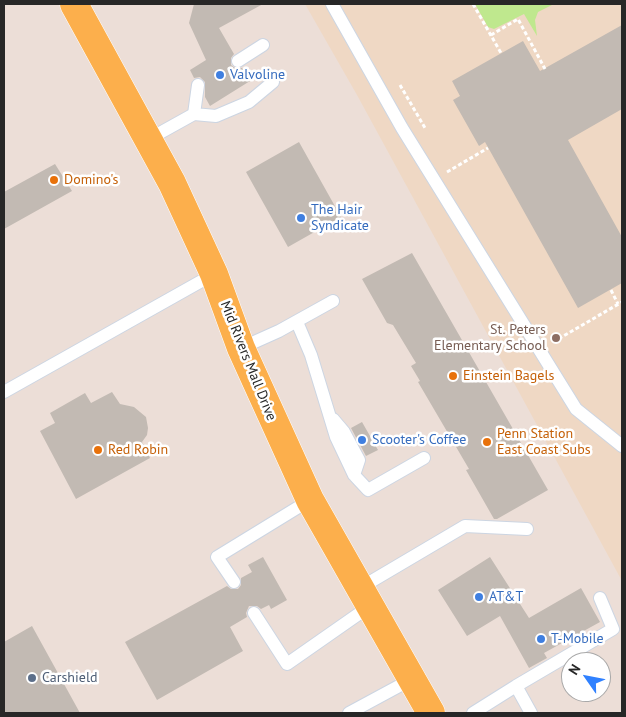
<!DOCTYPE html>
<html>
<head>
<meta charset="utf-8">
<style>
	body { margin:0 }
	#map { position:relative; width:626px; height:717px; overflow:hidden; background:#ecded7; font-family:"PT Sans",sans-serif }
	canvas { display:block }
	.frame { position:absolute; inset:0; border:5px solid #272727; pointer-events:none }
	.north { position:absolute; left:561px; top:652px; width:50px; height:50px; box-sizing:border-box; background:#fff; border:1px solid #a9a9a9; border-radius:50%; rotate:303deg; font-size:14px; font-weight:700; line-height:20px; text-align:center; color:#272727 }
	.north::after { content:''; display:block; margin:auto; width:18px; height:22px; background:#3081ff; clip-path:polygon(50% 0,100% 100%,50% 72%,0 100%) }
</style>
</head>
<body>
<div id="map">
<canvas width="626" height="717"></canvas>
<div class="frame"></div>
<div class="north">N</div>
</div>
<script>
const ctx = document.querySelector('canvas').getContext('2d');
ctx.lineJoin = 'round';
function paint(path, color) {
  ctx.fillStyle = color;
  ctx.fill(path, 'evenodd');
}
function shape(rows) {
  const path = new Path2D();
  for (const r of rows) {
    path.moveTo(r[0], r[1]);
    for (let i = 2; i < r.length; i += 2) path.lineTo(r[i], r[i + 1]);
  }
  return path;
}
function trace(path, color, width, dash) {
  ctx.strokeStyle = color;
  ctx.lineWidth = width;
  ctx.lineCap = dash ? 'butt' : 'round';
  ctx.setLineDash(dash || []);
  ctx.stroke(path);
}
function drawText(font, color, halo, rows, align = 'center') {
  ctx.font = font + ' "PT Sans",sans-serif';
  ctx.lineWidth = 5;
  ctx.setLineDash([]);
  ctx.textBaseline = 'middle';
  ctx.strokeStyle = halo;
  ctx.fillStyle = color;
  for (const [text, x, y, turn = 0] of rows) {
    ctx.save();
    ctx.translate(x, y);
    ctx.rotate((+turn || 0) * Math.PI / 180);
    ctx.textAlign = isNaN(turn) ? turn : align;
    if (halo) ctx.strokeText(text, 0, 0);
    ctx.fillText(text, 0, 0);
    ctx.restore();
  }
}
paint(shape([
	[305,4,622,4,622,581,357,95]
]), '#efd8c4');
paint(shape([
	[475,4,554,4,538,12,535,20,537,36,524,14,494,29,488,27]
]), '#bfe88e');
paint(shape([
	[194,4,263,4,219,28,234,54,231,58,231,65,235,68,242,68,250,81,210,106,205,97,205,82,200,77,194,78,190,70,206,60,189,23],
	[622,25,622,109,568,140,622,237,622,283,578,308,485,142,479,146,453,100,460,96,452,81,523,41,540,71],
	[299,142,341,217,288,247,246,172],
	[55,164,72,191,4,229,4,192],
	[412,253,548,490,497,519,494,519,466,470,469,469,418,382,420,381,411,366,416,363,393,325,387,323,362,279],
	[112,392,120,404,134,407,146,417,148,428,147,435,142,442,150,458,76,499,40,431,55,423,50,413,85,393,91,403],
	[362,422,378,450,366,456,351,428],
	[263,557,287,600,271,609,269,605,261,609,257,606,249,606,246,613,247,617,230,627,243,651,157,700,125,642,227,586,231,589,238,589,241,585,241,578,252,572,248,565],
	[490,557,529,618,581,588,600,622,544,653,547,658,529,668,500,616,467,636,438,590],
	[32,626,80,713,4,713,4,642]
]), '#c2bab3');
const service = shape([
	[332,4,402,128,576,409,622,446],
	[238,61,263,45],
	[194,114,198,85],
	[149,139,194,114,216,116,249,102,273,82],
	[297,322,311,355,336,437,354,475,368,490,424,458],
	[241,348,279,331,333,301],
	[4,392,214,274],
	[333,419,344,432,359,460,354,475],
	[234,582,217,557,310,500],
	[360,588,465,526,527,529],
	[254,613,287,664,370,606],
	[516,686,613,629,600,598],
	[349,713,412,679],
	[473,713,516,686,531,713]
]);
const primary = shape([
	[74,4,172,183,214,274,241,348,310,500,431,713]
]);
trace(service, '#ccd5e2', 14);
trace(primary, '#fff', 29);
trace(shape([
	[473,4,501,53],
	[491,35,518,19,545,69],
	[400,85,425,128],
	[447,172,488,148],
	[611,290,618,304],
	[553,342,622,302]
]), '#fff', 3, [4, 2.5]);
trace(service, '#fff', 12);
trace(primary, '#fcaf4c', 28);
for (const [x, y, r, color] of [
	[220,75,5,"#3f7fe0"],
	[54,180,5,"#e8710a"],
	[301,218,5,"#3f7fe0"],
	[556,338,5,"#8d6e63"],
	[453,376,5,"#e8710a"],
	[362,440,5,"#3f7fe0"],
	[487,442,5,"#e8710a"],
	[98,450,5,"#e8710a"],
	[479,597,5,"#3f7fe0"],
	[541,639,5,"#3f7fe0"],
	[32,678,5,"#5c6f8a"]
]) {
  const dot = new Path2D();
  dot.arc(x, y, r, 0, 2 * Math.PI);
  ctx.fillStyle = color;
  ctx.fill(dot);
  trace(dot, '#fff', 2);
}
drawText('14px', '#366cbe', '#fff', [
	["Valvoline",230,75],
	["The Hair",311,210],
	["Syndicate",311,226],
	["Scooter's Coffee",372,440],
	["AT&T",489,597],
	["T-Mobile",551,639]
], 'left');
drawText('14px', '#c56008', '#fff', [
	["Domino's",64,180],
	["Einstein Bagels",463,376],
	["Penn Station",497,434],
	["East Coast Subs",497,450],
	["Red Robin",108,450]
], 'left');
drawText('14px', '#785e54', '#fff', [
	["St. Peters",546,330],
	["Elementary School",546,346]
], 'right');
drawText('14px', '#272727', '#fff', [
	["Mid Rivers Mall Drive",248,361,68]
]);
drawText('14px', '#4e5e75', '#fff', [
	["Carshield",42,678]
], 'left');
</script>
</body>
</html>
